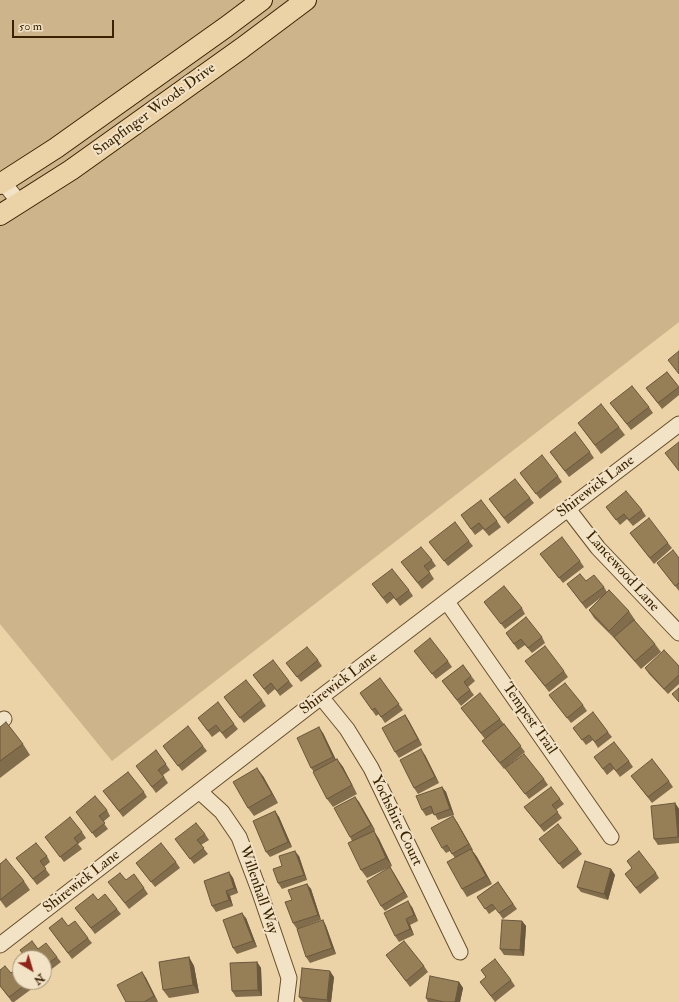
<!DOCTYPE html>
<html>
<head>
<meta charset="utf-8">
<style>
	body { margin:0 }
	#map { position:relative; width:679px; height:1002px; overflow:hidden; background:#ebd2a7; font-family:"IM FELL Double Pica",serif }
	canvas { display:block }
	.north { position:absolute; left:12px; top:950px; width:40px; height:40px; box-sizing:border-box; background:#f2e2c6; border:1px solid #a89677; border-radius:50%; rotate:142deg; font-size:11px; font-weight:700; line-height:16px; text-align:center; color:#392300 }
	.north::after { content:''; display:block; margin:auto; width:14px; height:18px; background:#8f2418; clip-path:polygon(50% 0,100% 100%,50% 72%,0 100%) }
	.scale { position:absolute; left:12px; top:20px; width:102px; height:18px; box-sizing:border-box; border:2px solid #392300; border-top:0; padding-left:5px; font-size:12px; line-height:14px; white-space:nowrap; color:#392300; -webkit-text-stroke:3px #f2e2c6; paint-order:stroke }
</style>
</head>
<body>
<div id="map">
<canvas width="679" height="1002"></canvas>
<div class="north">N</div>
<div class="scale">50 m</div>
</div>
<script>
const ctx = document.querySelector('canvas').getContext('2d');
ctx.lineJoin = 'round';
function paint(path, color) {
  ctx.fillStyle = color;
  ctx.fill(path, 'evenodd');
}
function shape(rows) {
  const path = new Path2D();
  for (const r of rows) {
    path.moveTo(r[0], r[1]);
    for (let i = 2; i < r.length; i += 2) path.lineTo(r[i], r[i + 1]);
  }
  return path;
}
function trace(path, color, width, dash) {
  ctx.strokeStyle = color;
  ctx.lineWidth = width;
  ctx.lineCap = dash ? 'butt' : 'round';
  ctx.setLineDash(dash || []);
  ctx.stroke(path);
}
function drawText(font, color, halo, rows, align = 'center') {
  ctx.font = font + ' "IM FELL Double Pica",serif';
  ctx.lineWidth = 4;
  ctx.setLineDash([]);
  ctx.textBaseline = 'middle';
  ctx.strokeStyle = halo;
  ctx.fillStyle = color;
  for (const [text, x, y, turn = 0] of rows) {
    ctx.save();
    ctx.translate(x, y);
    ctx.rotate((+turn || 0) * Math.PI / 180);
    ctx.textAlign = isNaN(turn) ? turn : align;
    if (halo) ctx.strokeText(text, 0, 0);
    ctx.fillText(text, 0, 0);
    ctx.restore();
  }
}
paint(shape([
	[0,0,679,0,679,322,112,761,0,624]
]), '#cdb48b');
const minor = shape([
	[3,182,19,202],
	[568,509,598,548,679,633],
	[447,602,611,837],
	[321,697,347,729,371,768,460,952],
	[0,722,4,719],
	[199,791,222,812,239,837,259,890,289,978,286,1002],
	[0,945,321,697,679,424]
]);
const major = shape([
	[0,184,56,148,226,27,262,0],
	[0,215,71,170,242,48,306,0]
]);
trace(minor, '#664f2a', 17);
trace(major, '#392300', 22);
trace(minor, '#f2e2c6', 15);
trace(major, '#ebd2a7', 20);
paint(shape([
	[667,372,679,388,679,395,662,409,646,388],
	[610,403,649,407,653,413,631,430],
	[578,423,619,427,625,435,601,454],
	[550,452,590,452,594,458,569,477],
	[520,473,558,476,562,482,540,499],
	[530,498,534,503,508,524,489,499],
	[606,507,642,510,646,516,633,526,627,519,620,525],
	[465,521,497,521,501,527,489,536,483,529,475,535],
	[630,533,668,543,672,548,654,564],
	[469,541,473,546,448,566,429,542],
	[540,554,580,561,584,567,563,583],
	[679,558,679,591,657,563],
	[432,560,436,566,429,571,434,579,422,589,401,562],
	[586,581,604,587,607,592,629,611,635,620,634,620,655,644,661,652,641,669,620,645,615,639,594,618,589,610,603,596,586,609,567,584],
	[372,584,409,590,413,596,400,606,394,598,387,604],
	[484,602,522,608,525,614,505,629],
	[506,633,542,637,545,643,532,653,525,645,518,650],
	[414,651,448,661,452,667,436,679],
	[318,660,322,666,301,682,286,663],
	[525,661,564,671,568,677,549,692],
	[463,665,475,681,468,687,474,695,461,706,442,681],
	[679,666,679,684,668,694,649,674,645,668],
	[253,675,289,681,293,686,280,696,275,689,268,695],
	[380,678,403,710,385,723,379,714,376,716,360,693],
	[549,695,583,705,587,711,571,723],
	[224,697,262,700,266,706,244,723],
	[461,708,500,719,525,752,504,769,482,741,485,739],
	[405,715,409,721,422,745,399,758,395,752],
	[198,718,234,724,238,729,226,739,220,731,212,737],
	[0,727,23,744,30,755,0,778],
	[573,728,608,732,612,737,598,748,593,740,586,745],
	[323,733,336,760,337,759,343,767,357,794,333,807,327,799,314,772,311,768],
	[163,746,203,746,207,751,182,771],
	[156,750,170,770,163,775,168,783,156,793,140,771],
	[425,755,439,783,418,794,414,788],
	[594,757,629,761,633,767,620,777,614,769,607,775],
	[505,768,544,779,548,785,529,799],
	[263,776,278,803,254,816,248,808],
	[631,776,669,781,673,787,652,803],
	[442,787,446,792,454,815,438,820,434,813,426,816,422,810],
	[103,791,144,792,147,797,123,817],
	[355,797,359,802,375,830,374,831,379,839,392,866,367,878,361,870,352,841,350,837],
	[560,799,564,804,556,810,562,818,544,832,524,807],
	[675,803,679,809,679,843,658,845,654,839],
	[107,810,110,816,103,822,108,829,96,838,76,812],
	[275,811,279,817,292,847,270,857,266,852],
	[457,822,473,850,472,850,477,857,492,884,467,897,462,889,455,858,450,851,446,853,442,848],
	[82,832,86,838,78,844,82,849,64,862,45,837],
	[205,834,209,840,201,845,208,854,194,864,175,839],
	[539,839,578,849,582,854,563,869],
	[47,856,50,862,44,867,50,875,37,885,16,858],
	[299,856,307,880,282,889,278,883,282,866],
	[627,861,656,873,659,878,640,894,625,874,632,868],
	[176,862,180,868,155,887,136,863],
	[0,864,24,881,30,890,6,908,0,900],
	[390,867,408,897,385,911,381,906],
	[611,869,615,875,608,900,581,892,577,887],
	[229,872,233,878,238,893,230,896,233,906,216,912,212,906],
	[126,880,144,888,148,894,129,909,108,882],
	[498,882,517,909,503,919,496,909,489,914,477,897],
	[307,884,311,889,321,920,297,929,293,923,292,900],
	[98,900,117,909,121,914,95,934,75,908],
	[412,907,418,921,410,925,414,935,399,942,395,936],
	[246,918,257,947,237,954,233,948],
	[323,920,326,926,336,954,310,963,306,957],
	[522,921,526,926,524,956,504,955,500,949],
	[68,926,88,938,92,943,72,959,49,928],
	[38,949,57,957,61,962,44,975,44,958,26,958,20,950],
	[386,955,424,966,428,972,410,987],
	[189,957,194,966,199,993,169,998,163,990],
	[257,962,261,968,262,996,236,997,232,991],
	[0,970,11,973,29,982,33,988,14,1002,12,1002,0,986],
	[481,970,511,980,515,986,495,1002,480,982,486,977],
	[142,972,146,978,158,1002,126,1002],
	[334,977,331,1002,303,1002,299,997],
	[459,982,463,988,460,1002,428,1002,426,998]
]), '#816c4b');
paint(shape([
	[405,715,409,721,422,745,418,739],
	[319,727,323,733,337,762,333,757],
	[421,749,425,755,439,783,435,777],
	[337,759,343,767,357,794,352,785],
	[257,768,263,776,278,803,272,794],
	[442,787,446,792,454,815,450,809],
	[355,797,359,802,375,830,371,825],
	[675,803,679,809,679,838,678,837],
	[275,811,279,817,292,847,288,842],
	[453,816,457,822,473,850,469,844],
	[374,831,379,839,392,866,386,858],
	[471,849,477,857,492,884,486,876],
	[295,851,299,856,307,880,304,875],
	[390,867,394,873,408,897,404,892],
	[611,869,615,875,608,900,604,894],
	[229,872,233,878,238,893,234,888],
	[307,884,311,889,321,920,318,915],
	[226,891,230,896,233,906,229,900],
	[408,901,412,907,418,921,414,915],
	[242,913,246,918,257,947,253,941],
	[406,919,410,925,414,935,410,929],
	[323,920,326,926,336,954,332,948],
	[522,921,526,926,524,956,520,950],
	[189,957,194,966,199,993,193,985],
	[257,962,261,968,262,996,258,990],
	[330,971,334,977,331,1002,328,1002,327,1000],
	[142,972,146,978,158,1002,154,996],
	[459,982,463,988,460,1002,455,1002]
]), '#69583d');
const building = shape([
	[679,351,679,374,668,360,679,351],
	[667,372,679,387,658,403,646,388,667,372],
	[632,386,649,407,627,424,610,403,632,386],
	[601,404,619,427,595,445,578,423,601,404],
	[575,432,590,452,565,471,550,452,575,432],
	[679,442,679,471,665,453,679,442],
	[542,455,558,476,536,494,520,473,542,455],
	[515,479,530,498,504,518,489,499,515,479],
	[626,491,642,510,629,520,624,514,616,520,606,507,626,491],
	[481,500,497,521,485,530,479,523,471,529,461,515,481,500],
	[649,518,668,543,650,558,630,533,649,518],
	[455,522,469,541,444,561,429,542,455,522],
	[562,537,580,561,559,578,540,554,562,537],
	[421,547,432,560,424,566,430,573,418,583,401,562,421,547],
	[673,550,679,558,679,583,675,586,657,563,673,550],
	[392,569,409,590,396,600,390,592,383,598,372,584,392,569],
	[580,574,586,581,594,575,604,587,582,603,567,584,580,574],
	[504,586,522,608,501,624,484,602,504,586],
	[609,590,629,611,609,631,589,610,609,590],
	[526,617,542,637,528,648,521,639,514,644,506,633,526,617],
	[634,620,655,644,635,661,614,637,634,620],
	[430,638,448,661,432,674,414,651,430,638],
	[545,646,564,671,545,686,525,661,545,646],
	[307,647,318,660,297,677,286,663,307,647],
	[664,650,679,666,679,675,664,689,645,668,664,650],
	[273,660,289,681,277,691,271,683,264,689,253,675,273,660],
	[463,665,471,676,464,682,470,690,457,700,442,681,463,665],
	[380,678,399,704,381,717,375,708,372,710,360,693,380,678],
	[246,680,262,700,240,718,224,697,246,680],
	[565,683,583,705,567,718,549,695,565,683],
	[679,688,679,702,672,694,679,688],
	[480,693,500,719,481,733,461,708,480,693],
	[218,702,234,724,222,733,216,725,208,731,198,718,218,702],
	[593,712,608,732,595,742,589,735,582,740,573,728,593,712],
	[405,715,418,739,395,752,382,728,405,715],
	[6,722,23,744,0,761,0,727,6,722],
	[504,724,521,746,500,763,482,741,504,724],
	[188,726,203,746,178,766,163,746,188,726],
	[319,727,333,757,311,768,297,738,319,727],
	[614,742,629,761,616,771,610,763,603,769,594,757,614,742],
	[421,749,435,777,414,788,400,760,421,749],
	[156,750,166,764,158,770,164,777,152,787,136,766,156,750],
	[524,754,544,779,525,794,505,768,524,754],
	[337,759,352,785,327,799,313,772,337,759],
	[652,759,669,781,648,797,631,776,652,759],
	[257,768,272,794,248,808,233,782,257,768],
	[128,772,144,792,119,811,103,791,128,772],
	[442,787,450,809,434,815,431,806,422,810,416,796,442,787],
	[551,787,560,799,552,805,558,812,540,826,524,807,551,787],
	[95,796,107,810,99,816,105,823,92,833,76,812,95,796],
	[355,797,371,825,350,837,334,808,355,797],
	[675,803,678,837,654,839,651,806,675,803],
	[275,811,288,842,266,852,253,821,275,811],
	[453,816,469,844,452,854,447,845,442,848,431,828,453,816],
	[70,817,82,832,74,838,78,843,60,857,45,837,70,817],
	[196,823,205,834,197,840,204,848,190,859,175,839,196,823],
	[558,824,578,849,559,864,539,839,558,824],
	[374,831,386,858,361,870,348,843,374,831],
	[36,843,47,856,40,861,46,869,33,879,16,858,36,843],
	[161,843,176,862,151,882,136,863,161,843],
	[471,849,486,876,462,889,447,862,471,849],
	[295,851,304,875,278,883,273,869,282,866,279,856,295,851],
	[639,851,656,873,636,888,625,874,632,868,627,861,639,851],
	[6,859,24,881,0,900,0,864,6,859],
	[585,861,611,869,604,894,577,887,585,861],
	[390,867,404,892,381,906,367,881,390,867],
	[229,872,234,888,226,891,229,900,212,906,204,881,229,872],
	[120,873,126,880,134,874,144,888,125,903,108,882,120,873],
	[498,882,513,904,499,913,492,904,485,909,477,897,498,882],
	[307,884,318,915,293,923,285,902,292,900,288,890,307,884],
	[93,894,98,900,105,894,117,909,91,928,75,908,93,894],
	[408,901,414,915,406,919,410,929,395,936,384,913,408,901],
	[242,913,253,941,233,948,223,920,242,913],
	[62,918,68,926,75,921,88,938,68,953,49,928,62,918],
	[323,920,332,948,306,957,297,929,323,920],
	[502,920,522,921,520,950,500,949,502,920],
	[32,941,38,949,46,943,57,957,44,966,44,958,26,958,20,950,32,941],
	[404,941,424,966,406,981,386,955,404,941],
	[189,957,193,985,163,990,159,962,189,957],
	[495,959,511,980,491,996,480,982,486,977,481,970,495,959],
	[257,962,258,990,232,991,230,963,257,962],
	[5,966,11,973,18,968,20,970,20,982,29,982,9,997,0,986,0,970,5,966],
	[302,968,330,971,327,1000,299,997,302,968],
	[142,972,154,996,144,1002,126,1002,117,985,142,972],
	[430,976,459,982,455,1002,444,1002,426,998,430,976]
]);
paint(building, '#967e57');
trace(building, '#69583d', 1);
drawText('15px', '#392300', '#f2e2c6', [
	["Snapfinger Woods Drive",155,110,-36],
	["Shirewick Lane",596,487,-37],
	["Lancewood Lane",622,572,48],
	["Shirewick Lane",339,684,-37],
	["Tempest Trail",529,719,55],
	["Yochshire Court",396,821,64],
	["Shirewick Lane",82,882,-38],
	["Willenhall Way",258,890,71]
]);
</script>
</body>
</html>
